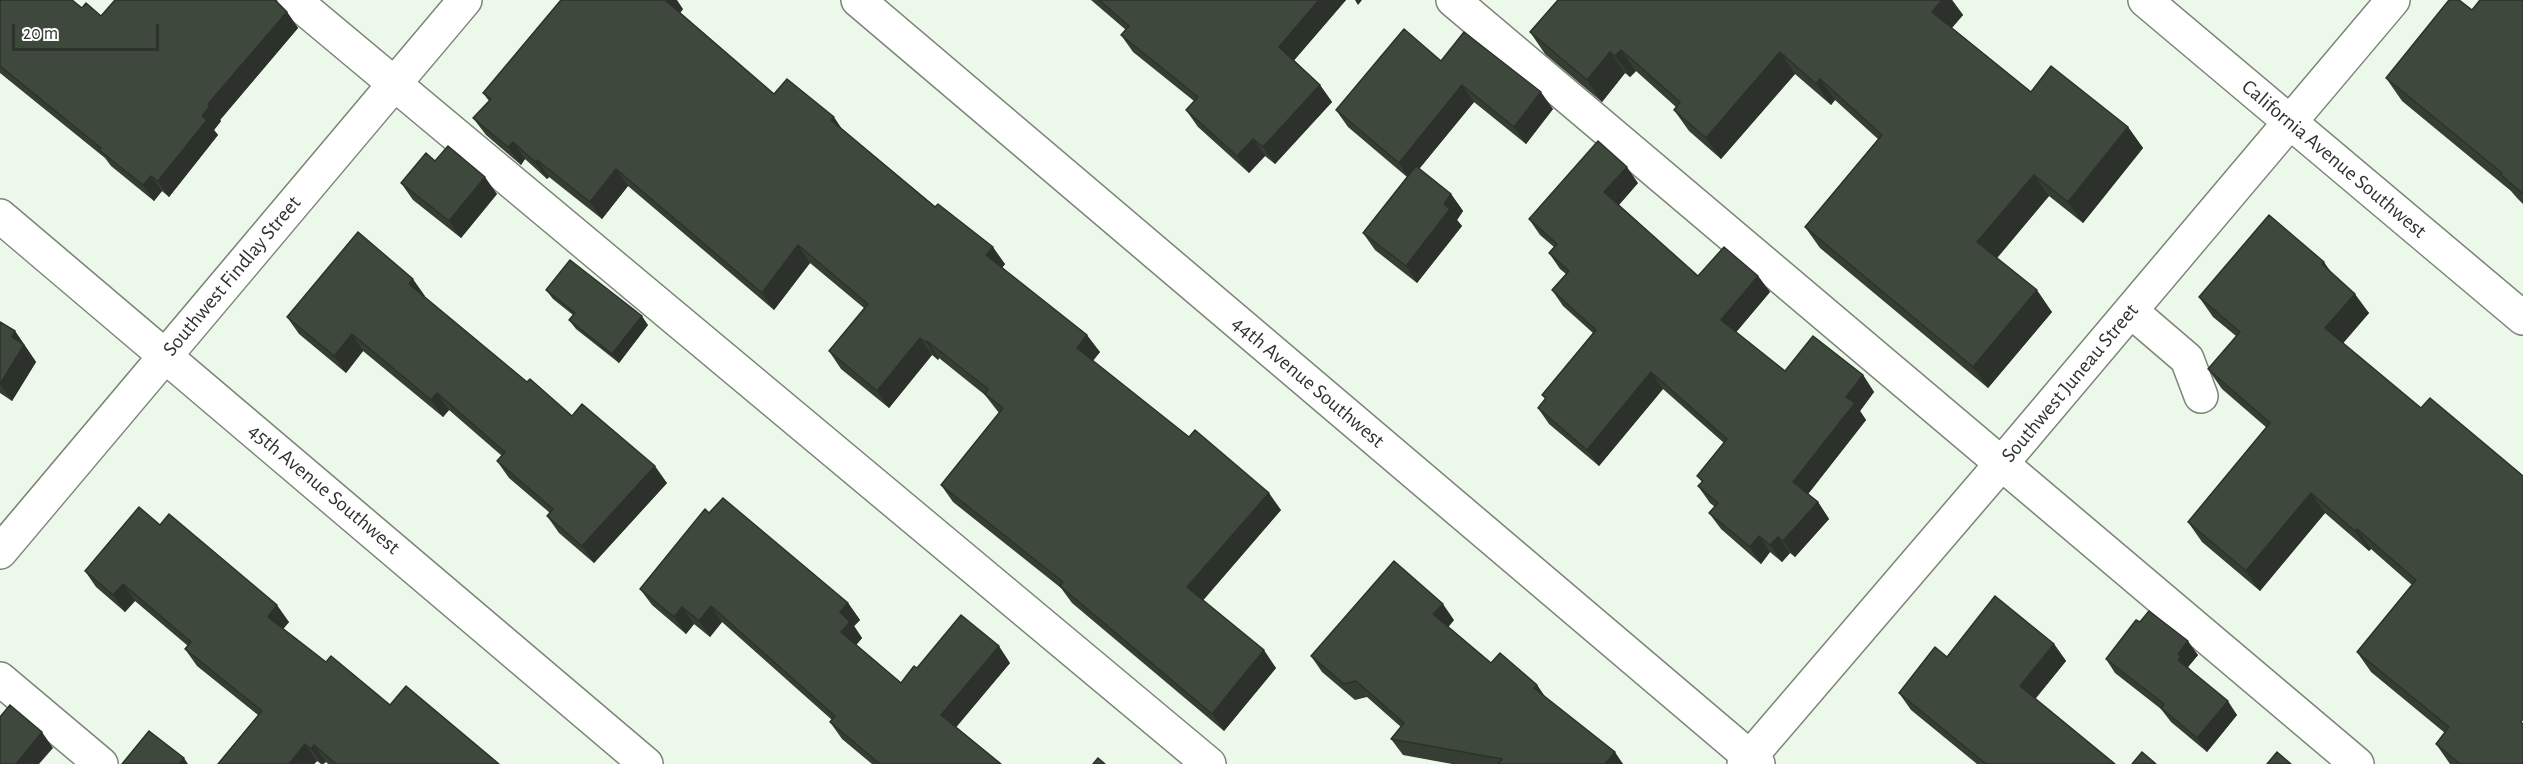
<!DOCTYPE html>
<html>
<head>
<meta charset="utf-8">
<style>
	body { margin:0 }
	#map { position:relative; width:2523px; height:764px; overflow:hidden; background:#ecf8e9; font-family:"Alegreya Sans",sans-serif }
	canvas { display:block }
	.scale { position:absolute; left:12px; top:24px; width:147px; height:27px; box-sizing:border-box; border:3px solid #2d322c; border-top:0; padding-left:8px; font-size:18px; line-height:21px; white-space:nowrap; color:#2d322c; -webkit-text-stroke:4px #fff; paint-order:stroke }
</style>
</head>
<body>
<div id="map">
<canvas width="2523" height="764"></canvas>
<div class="scale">20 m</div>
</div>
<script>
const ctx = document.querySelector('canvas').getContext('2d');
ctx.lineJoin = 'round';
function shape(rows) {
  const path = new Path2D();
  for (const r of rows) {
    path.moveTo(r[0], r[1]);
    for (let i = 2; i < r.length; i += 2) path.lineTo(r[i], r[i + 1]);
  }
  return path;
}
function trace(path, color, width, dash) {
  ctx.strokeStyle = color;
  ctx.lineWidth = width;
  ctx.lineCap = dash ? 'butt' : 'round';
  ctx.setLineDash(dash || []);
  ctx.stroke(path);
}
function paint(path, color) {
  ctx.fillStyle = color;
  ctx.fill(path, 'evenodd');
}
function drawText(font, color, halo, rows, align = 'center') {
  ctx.font = font + ' "Alegreya Sans",sans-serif';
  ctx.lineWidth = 6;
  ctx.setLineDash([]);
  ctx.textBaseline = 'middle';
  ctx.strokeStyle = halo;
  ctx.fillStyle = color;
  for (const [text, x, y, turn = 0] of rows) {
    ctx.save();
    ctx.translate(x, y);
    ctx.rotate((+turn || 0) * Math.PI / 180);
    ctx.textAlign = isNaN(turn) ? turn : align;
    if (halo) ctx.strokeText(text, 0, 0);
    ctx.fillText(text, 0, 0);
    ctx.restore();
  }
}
const minor = shape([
	[294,0,1209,764],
	[858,0,1758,764],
	[1453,0,2357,764],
	[0,216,646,764],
	[2131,311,2187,359,2201,396],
	[0,552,465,0],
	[0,679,101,764],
	[1744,764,2002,463,2393,0]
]);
const major = shape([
	[2145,0,2523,318]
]);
trace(minor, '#7a8577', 36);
trace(major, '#7a8577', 36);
trace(minor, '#fff', 33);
trace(major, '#fff', 33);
paint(shape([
	[0,0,82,8,101,16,276,1,287,12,298,28,220,120,221,121,214,130,218,135,169,197,162,191,154,201,111,166,105,158,0,73],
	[1091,0,1346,0,1294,60,1320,85,1332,102,1275,164,1265,156,1249,173,1198,127,1186,110,1194,101,1133,52,1121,35,1126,30],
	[1558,0,1952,0,1963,15,1952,28,2031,92,2128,127,2143,148,2083,223,2049,196,1997,258,2052,312,1988,388,1820,248,1805,227,1878,139,1835,100,1831,105,1795,74,1721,159,1689,131,1674,110,1676,107,1636,71,1630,77,1625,73,1602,102,1545,54,1530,32],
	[2523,0,2523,204,2517,198,2511,191,2402,101,2386,78,2472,10],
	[683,9,680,13,774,94,843,130,1005,264,1002,268,1100,352,1092,361,1281,510,1203,600,1276,668,1224,731,1072,603,1061,588,953,502,941,485,999,413,985,395,939,358,938,360,932,355,889,408,841,369,829,351,864,308,810,263,774,310,628,186,602,219,549,177,547,179,525,159,521,165,486,135,473,118,489,101,483,93],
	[1441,61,1553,109,1526,144,1474,102,1419,169,1451,194,1463,211,1457,220,1462,226,1417,283,1375,250,1363,233,1407,177,1348,127,1336,110],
	[401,183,497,194,461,238,413,200],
	[1638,183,1619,205,1698,276,1758,276,1770,292,1736,332,1785,371,1863,375,1874,392,1860,411,1866,420,1808,494,1818,502,1829,519,1795,557,1790,553,1782,562,1770,552,1761,564,1721,529,1709,513,1715,507,1710,503,1698,486,1702,482,1697,476,1724,443,1663,389,1599,466,1549,424,1538,408,1545,399,1542,395,1593,333,1563,306,1552,290,1566,274,1560,269,1549,253,1554,247,1540,235,1529,219],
	[2332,273,2369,313,2343,343,2523,764,2450,764,2436,744,2445,733,2371,672,2357,652,2412,585,2371,549,2369,551,2325,513,2260,591,2202,542,2188,522,2267,428,2222,389,2208,369,2236,336,2213,317,2199,297],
	[546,290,648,325,619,363,576,329,569,320,573,315,553,299],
	[425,296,424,297,527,382,572,416,667,483,594,563,559,533,547,516,550,513,509,478,497,461,502,456,449,410,443,417,363,351,346,373,299,334,287,317],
	[0,322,15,331,36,362,12,401,0,393],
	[709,513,848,603,860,620,854,626,862,638,856,645,901,683,917,668,1010,663,956,727,1001,764,872,764,842,739,830,722,832,720,722,622,710,637,694,624,686,634,652,605,640,589],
	[160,525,289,622,283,629,326,662,390,705,499,764,328,764,326,762,323,764,321,764,317,761,314,764,218,764,258,715,197,666,185,649,188,646,135,601,125,612,96,587,85,571],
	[1454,620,1448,627,1491,663,1537,685,1545,697,1623,764,1452,764,1403,755,1391,739,1401,727,1367,697,1355,700,1322,672,1311,656],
	[2140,622,2198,655,2188,667,2237,715,2207,752,2171,722,2161,709,2115,673,2106,659],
	[2054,644,2066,661,2035,699,2115,764,1977,764,1911,710,1899,693,1947,657]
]), '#363e34');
paint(shape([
	[664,0,677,0,683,9,677,17],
	[1319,0,1346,0,1291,64,1279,47],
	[1355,0,1362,0,1358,5],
	[1942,0,1952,0,1963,15,1947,33,1932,12],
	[287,12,298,28,220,120,221,121,214,130,218,135,169,197,158,181,208,104],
	[1621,50,1636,71,1630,77,1615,56],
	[1610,52,1625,73,1602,102,1587,80],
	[1780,52,1795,74,1721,159,1706,138],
	[1820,79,1835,100,1831,105,1816,84],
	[1320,85,1332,102,1275,164,1263,147],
	[1462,85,1474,102,1410,180,1399,163],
	[1541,92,1553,109,1526,144,1514,127],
	[834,117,846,135,831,120],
	[2128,127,2143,148,2083,223,2068,202],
	[1253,139,1265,156,1249,173,1237,156],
	[513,142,525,159,521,165,508,147],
	[537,160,549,177,547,179,535,162],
	[1627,167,1638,183,1616,208,1604,192],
	[616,169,628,186,602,219,590,202],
	[2034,175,2049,196,1992,264,1977,242],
	[151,176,162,191,154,201,143,185],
	[485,177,497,194,461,238,449,221],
	[1451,194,1463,211,1457,220,1462,226,1417,283,1406,266],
	[798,245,810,263,774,310,762,293],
	[993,247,1005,264,998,273,986,255],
	[2324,262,2338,282,2322,264],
	[1758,276,1770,292,1733,336,1721,320],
	[413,279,425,296,421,301,409,284],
	[2037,290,2052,312,1988,388,1973,367],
	[2355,294,2369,313,2339,348,2325,328],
	[642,316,648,325,619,363,612,354],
	[15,331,36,362,12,401,0,384,12,337],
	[352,334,363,351,346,373,334,356],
	[1087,335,1100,352,1089,366,1077,348],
	[920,338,932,355,889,408,877,391],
	[927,341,939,358,938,360,926,342],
	[1651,372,1663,389,1599,466,1587,450],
	[1863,375,1874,392,1860,411,1866,420,1805,498,1793,482,1846,397],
	[437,393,449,410,443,417,431,400],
	[655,466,667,483,594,563,582,546],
	[1269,493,1281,510,1200,604,1187,587],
	[2311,493,2325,513,2260,591,2246,571],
	[1818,502,1829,519,1795,557,1783,541],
	[2357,529,2371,549,2369,551,2355,531],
	[1759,536,1770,552,1761,564,1750,547],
	[1778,537,1790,553,1782,562,1770,545],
	[123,584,135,601,125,612,113,595],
	[848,603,860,620,854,626,862,638,853,649,841,632,840,612],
	[1443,604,1454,620,1445,631,1433,614],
	[277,605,289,622,279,634,268,617],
	[711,606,722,622,710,637,699,621],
	[682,607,694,624,686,634,674,617],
	[2188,641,2198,655,2188,667,2190,670,2178,660,2178,654],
	[2054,644,2066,661,2032,703,2020,686],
	[999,646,1010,663,953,731,941,715],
	[1264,650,1276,668,1224,731,1212,714],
	[1537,685,1548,701,1534,688],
	[2228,701,2237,715,2207,752,2197,738],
	[42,732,53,748,39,764,16,764],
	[305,744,317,761,314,764,289,764],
	[314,745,326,762,323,764,322,764,311,749],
	[1615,752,1623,764,1605,764],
	[184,758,188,764,179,764]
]), '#2c322b');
const building = shape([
	[0,0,72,0,82,8,86,3,101,16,115,0,275,0,287,12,208,104,210,106,202,116,207,120,158,181,151,176,143,185,99,150,101,148,0,66,0,0],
	[561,0,665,0,774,94,787,79,834,117,831,120,935,207,938,204,993,247,986,255,1087,335,1077,348,1189,437,1195,430,1269,493,1187,587,1264,650,1212,714,1060,586,1063,582,941,485,1003,408,985,394,988,389,927,341,926,342,920,338,877,391,829,351,868,304,798,245,762,293,616,169,590,202,537,160,535,162,513,142,508,147,473,118,491,99,483,93,561,0],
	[1099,0,1319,0,1279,47,1320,85,1263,147,1253,139,1237,156,1186,110,1198,97,1121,35,1129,26,1099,0],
	[1558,0,1942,0,1932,12,2031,92,2051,66,2128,127,2068,202,2034,175,1977,242,2037,290,1973,367,1805,227,1882,135,1820,79,1816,84,1780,52,1706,138,1674,110,1680,102,1621,50,1615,56,1610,52,1587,80,1530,32,1558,0],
	[2449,0,2459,0,2472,10,2480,0,2523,0,2523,194,2501,175,2502,173,2386,78,2449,0],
	[1404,29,1441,61,1464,32,1541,92,1514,127,1462,85,1399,163,1336,110,1404,29],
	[1598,141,1627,167,1604,192,1698,276,1724,247,1758,276,1721,320,1785,371,1813,336,1863,375,1846,397,1855,403,1793,482,1818,502,1783,541,1778,537,1770,545,1759,536,1750,547,1709,513,1718,503,1698,486,1703,481,1697,476,1727,439,1651,372,1587,450,1538,408,1546,398,1542,395,1596,330,1552,290,1569,271,1549,253,1557,244,1529,219,1598,141],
	[448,146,485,177,449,221,401,183,426,153,435,161,448,146],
	[1416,166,1451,194,1444,204,1450,209,1406,266,1363,233,1416,166],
	[2269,215,2324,262,2322,264,2355,294,2325,328,2421,408,2430,398,2523,476,2523,719,2521,722,2523,724,2523,764,2460,764,2436,744,2449,727,2357,652,2416,580,2357,529,2355,531,2311,493,2246,571,2188,522,2270,423,2208,369,2240,332,2199,297,2269,215],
	[358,232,413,279,409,284,527,382,530,379,572,416,582,404,655,466,582,546,547,516,553,509,497,461,505,452,437,393,431,400,352,334,334,356,287,317,358,232],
	[570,260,642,316,612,354,569,320,575,313,546,290,570,260],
	[0,322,15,331,12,337,24,345,0,384,0,322],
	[723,498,848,603,840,612,850,622,841,632,901,683,914,666,917,668,961,615,999,646,941,715,1001,764,880,764,830,722,835,716,711,606,699,621,682,607,674,617,640,589,705,509,709,513,723,498],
	[139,507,160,525,169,514,277,605,268,617,326,662,331,656,390,705,406,686,499,764,336,764,314,745,311,749,305,744,289,764,218,764,262,711,185,649,191,642,123,584,113,595,85,571,139,507],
	[1394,561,1443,604,1433,614,1491,663,1500,653,1537,685,1534,688,1615,752,1605,764,1498,764,1502,759,1391,739,1404,723,1356,681,1344,684,1311,656,1394,561],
	[1995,596,2054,644,2020,686,2115,764,1986,764,1899,693,1935,647,1947,657,1995,596],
	[2149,611,2188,641,2178,654,2181,656,2178,660,2228,701,2197,738,2161,708,2164,704,2106,659,2136,620,2140,622,2149,611],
	[10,705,42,732,16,764,0,764,0,717,10,705],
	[149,731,184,758,179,764,122,764,149,731],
	[2142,752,2156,764,2132,764,2142,752],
	[2277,752,2291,764,2267,764,2277,752],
	[1098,758,1105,764,1093,764,1098,758]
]);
paint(building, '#3f483d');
trace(building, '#2c322b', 1.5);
drawText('21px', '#2d322c', '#fff', [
	["California Avenue Southwest",2334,159,40],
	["Southwest Findlay Street",232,276,-50],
	["44th Avenue Southwest",1308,382,40],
	["Southwest Juneau Street",2070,383,-50],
	["45th Avenue Southwest",324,489,40]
]);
</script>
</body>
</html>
